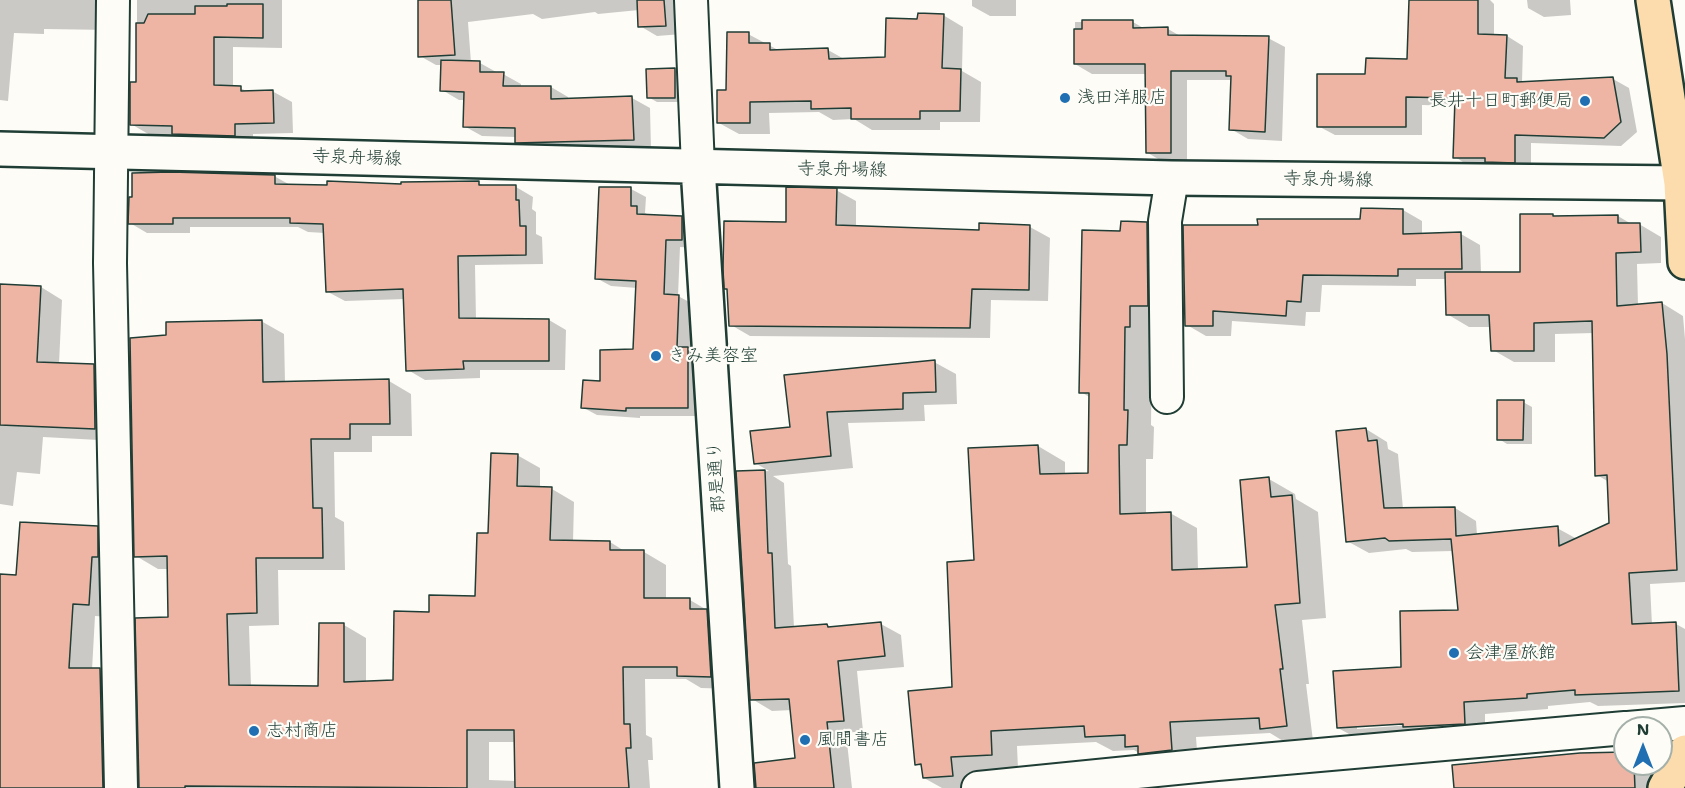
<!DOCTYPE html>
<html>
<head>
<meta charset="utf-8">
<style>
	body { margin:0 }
	#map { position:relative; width:1685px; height:788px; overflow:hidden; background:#fdfcf7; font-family:"Shantell Sans",sans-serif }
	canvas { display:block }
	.north { position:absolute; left:1613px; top:716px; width:60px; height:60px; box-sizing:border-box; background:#fdfcf7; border:2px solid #a4b0a9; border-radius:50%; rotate:0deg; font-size:16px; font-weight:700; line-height:24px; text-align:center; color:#1f3d34 }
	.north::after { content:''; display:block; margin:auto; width:21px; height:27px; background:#1f6fb2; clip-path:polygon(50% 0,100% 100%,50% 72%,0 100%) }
</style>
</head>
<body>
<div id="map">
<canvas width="1685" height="788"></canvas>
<div class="north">N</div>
</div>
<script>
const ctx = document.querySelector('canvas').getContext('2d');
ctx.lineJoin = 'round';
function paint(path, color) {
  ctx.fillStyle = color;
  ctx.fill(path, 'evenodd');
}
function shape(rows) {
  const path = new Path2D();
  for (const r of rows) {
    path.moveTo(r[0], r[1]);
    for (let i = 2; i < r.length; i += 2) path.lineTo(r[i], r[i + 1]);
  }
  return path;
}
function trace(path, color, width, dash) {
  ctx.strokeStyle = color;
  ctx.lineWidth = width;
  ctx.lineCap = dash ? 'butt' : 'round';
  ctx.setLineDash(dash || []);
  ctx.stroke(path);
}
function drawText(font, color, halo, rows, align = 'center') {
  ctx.font = font + ' "Shantell Sans","Klee One",sans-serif';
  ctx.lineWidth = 4.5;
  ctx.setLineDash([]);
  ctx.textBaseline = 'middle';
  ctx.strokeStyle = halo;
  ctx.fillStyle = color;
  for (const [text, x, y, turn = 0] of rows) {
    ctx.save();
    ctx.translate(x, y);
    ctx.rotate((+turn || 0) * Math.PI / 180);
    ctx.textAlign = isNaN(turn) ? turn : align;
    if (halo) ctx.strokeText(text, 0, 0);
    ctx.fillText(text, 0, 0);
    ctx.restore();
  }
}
paint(shape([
	[0,0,110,0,110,30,44,29,44,34,14,33,8,101,0,100],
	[137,0,282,0,282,48,233,47,233,87,240,88,249,92,272,91,292,102,293,133,253,134,253,146,193,145,177,136,150,135,131,124,137,84],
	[420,0,688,0,682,34,657,36,640,26,639,10,598,14,595,12,542,19,533,14,468,22,471,63,480,63,498,73,503,74,521,84,521,87,551,87,568,97,568,100,632,98,650,108,651,150,534,152,516,142,516,137,482,136,464,126,465,100,459,100,442,90,442,65,436,65,420,56],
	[972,0,1016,0,1016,16,990,16,972,6],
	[1410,0,1490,0,1494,4,1494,36,1507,36,1523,46,1522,82,1524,83,1613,79,1629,88,1637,132,1621,146,1531,143,1531,171,1471,167,1455,157,1456,106,1422,105,1422,135,1335,135,1318,126,1367,75,1409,60],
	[1527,0,1570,0,1571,15,1544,17,1528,8],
	[943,15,963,27,962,71,981,82,980,122,940,122,940,130,872,130,854,119,833,120,819,112,769,113,770,134,739,134,719,123,727,91,748,34,780,51,828,50,846,60,886,58,919,21],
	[1075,22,1133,22,1145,29,1168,29,1182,37,1268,38,1285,47,1282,141,1248,139,1231,129,1233,80,1187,80,1187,163,1165,163,1148,153,1146,74,1092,74,1075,64],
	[675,70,683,75,684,102,657,102,648,97],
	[274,176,292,186,478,183,485,186,516,187,533,197,532,209,536,212,536,234,542,237,543,264,475,265,476,320,549,320,566,330,565,370,480,370,480,378,425,380,408,370,405,299,345,301,328,292,325,233,308,232,298,227,190,227,190,233,147,233,130,223],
	[631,189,646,197,645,213,651,216,682,218,696,226,696,248,680,247,678,296,693,304,692,351,702,357,702,416,640,416,640,418,597,415,582,407,601,382,635,351,637,288,611,286,596,278],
	[836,190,856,201,856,228,980,231,1030,227,1050,238,1048,301,991,300,990,338,750,336,731,325,787,224],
	[1403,210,1422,221,1422,235,1461,234,1480,245,1481,273,1522,273,1553,216,1556,218,1618,216,1633,225,1639,224,1661,237,1661,263,1637,264,1638,306,1662,303,1683,316,1685,339,1685,582,1650,584,1652,625,1676,624,1685,629,1685,703,1598,706,1590,702,1548,706,1548,709,1485,714,1485,736,1360,740,1338,728,1403,669,1459,611,1453,551,1412,552,1406,549,1369,553,1347,541,1366,429,1387,442,1388,449,1398,454,1403,509,1455,508,1476,521,1477,535,1557,528,1577,539,1611,523,1609,482,1597,475,1594,333,1555,334,1555,362,1514,362,1493,350,1491,327,1469,327,1447,314,1447,279,1416,279,1416,286,1322,285,1320,312,1306,312,1305,326,1232,321,1231,336,1206,336,1187,325,1259,227,1362,220],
	[1410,722,1410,725,1357,729,1357,726],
	[1147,224,1173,239,1152,342,1151,425,1154,427,1153,459,1146,459,1146,514,1170,513,1197,528,1198,571,1249,569,1269,479,1295,494,1296,499,1318,512,1326,618,1302,620,1309,684,1306,684,1313,741,1288,744,1270,733,1196,737,1198,765,1164,768,1134,750,1113,751,1096,742,1017,746,1018,769,977,772,979,788,942,788,924,778,923,768,917,764,953,689,976,562,1038,446,1065,462,1065,475,1090,474,1091,398,1081,392,1122,233],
	[0,285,41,287,62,300,59,364,94,366,115,378,117,441,43,437,40,474,17,472,13,506,0,504],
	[261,321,284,334,285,383,389,381,411,394,412,436,372,436,372,452,334,452,335,517,344,522,345,570,278,570,279,625,249,626,251,686,319,687,344,625,366,638,366,683,394,681,430,613,477,598,490,535,517,455,540,468,540,488,552,489,574,502,573,542,610,542,626,552,644,552,666,565,666,600,690,600,712,613,733,689,701,688,686,679,645,679,646,735,652,738,653,760,648,760,650,788,140,788,170,618,169,569,158,569,136,556,168,337],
	[489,742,516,742,516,781,489,780],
	[934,362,956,374,957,404,924,405,925,421,848,423,853,468,773,476,784,483,788,564,791,566,794,628,827,626,831,628,881,624,901,635,904,667,857,671,863,731,846,733,852,788,758,788,797,760,792,710,772,711,752,699,737,473,769,471,755,463,792,429],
	[1523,402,1532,407,1532,444,1507,444,1499,439],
	[97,528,120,541,111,617,95,616,92,670,100,669,123,682,125,788,0,788,0,575,18,576],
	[1625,753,1625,764,1653,765,1655,788,1456,788]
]), '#0003');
const building = shape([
	[418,0,451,0,455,55,418,57,418,0],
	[637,0,664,0,666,26,638,27,637,0],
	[1409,0,1478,0,1478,34,1507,35,1505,78,1517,78,1517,82,1613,77,1621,122,1604,138,1515,135,1515,163,1485,162,1485,158,1453,158,1455,98,1406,97,1406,127,1317,127,1317,74,1365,74,1366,58,1407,59,1409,0],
	[227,4,263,4,263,38,214,37,214,85,241,86,241,91,273,90,274,123,235,124,235,136,172,134,172,126,130,125,130,82,136,82,136,23,144,23,148,14,195,14,195,6,227,6,227,4],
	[918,13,944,14,942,68,961,69,960,111,920,111,920,119,851,119,851,108,811,109,811,101,750,102,750,123,717,123,717,90,726,90,727,32,749,32,749,43,770,43,770,50,828,48,829,59,885,57,886,18,917,19,918,13],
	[1082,20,1133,20,1133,28,1168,27,1168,35,1269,36,1265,132,1229,130,1231,76,1226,76,1226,71,1171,71,1171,153,1146,153,1145,64,1074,64,1074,29,1082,29,1082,20],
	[441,60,480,61,480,72,504,72,503,86,551,86,551,99,632,96,634,140,515,143,515,128,463,127,464,92,440,91,441,60],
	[675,68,675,98,647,98,646,69,675,68],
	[171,172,275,175,275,184,327,185,327,181,401,184,401,182,479,181,479,185,516,185,516,200,519,200,520,226,526,226,526,255,458,256,459,318,549,319,549,361,463,361,464,369,406,371,403,289,326,292,323,224,290,223,290,218,173,218,173,224,128,224,129,197,132,197,132,173,171,172],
	[599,187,631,187,631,206,637,206,637,214,682,216,682,240,666,240,664,294,679,295,677,347,688,347,688,408,626,408,626,411,581,408,583,380,600,381,600,350,633,349,636,281,595,279,599,187],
	[786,187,837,188,836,225,979,230,979,223,1030,225,1029,290,972,289,970,328,729,326,727,289,724,289,723,269,724,221,786,222,786,187],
	[1361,208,1403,209,1403,234,1461,232,1462,269,1398,269,1398,276,1303,275,1301,302,1287,301,1286,316,1213,311,1213,326,1185,326,1183,225,1258,225,1257,219,1360,219,1361,208],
	[1520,214,1553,214,1553,216,1618,215,1618,223,1640,223,1641,252,1616,253,1617,306,1662,302,1667,354,1677,570,1629,573,1632,624,1676,622,1679,691,1575,695,1575,690,1527,694,1527,698,1464,702,1465,724,1403,727,1403,724,1337,728,1333,671,1401,667,1400,611,1458,610,1451,539,1389,541,1385,538,1346,542,1336,431,1366,428,1368,441,1377,440,1384,508,1455,507,1456,536,1558,526,1559,546,1609,523,1607,475,1595,476,1592,321,1534,323,1534,351,1491,351,1489,315,1446,315,1445,272,1520,272,1520,214],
	[1121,221,1147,222,1148,306,1130,306,1130,327,1125,327,1124,410,1128,410,1127,445,1119,445,1120,514,1171,512,1172,570,1247,567,1240,480,1269,477,1271,497,1292,495,1300,603,1275,605,1283,669,1280,669,1287,726,1260,729,1259,718,1170,722,1172,750,1138,754,1138,746,1125,747,1125,735,1085,737,1084,726,991,731,992,755,951,757,953,776,923,778,921,764,915,765,908,691,952,687,947,562,974,560,968,448,1038,445,1040,474,1088,473,1089,393,1079,393,1082,230,1120,231,1121,221],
	[0,284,41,286,37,362,94,364,95,429,0,425,0,284],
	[262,320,263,382,389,379,390,424,350,424,350,439,311,439,313,508,322,508,323,558,256,558,257,613,227,614,229,685,318,686,319,623,344,623,344,682,393,680,394,611,429,612,429,595,475,596,477,533,488,533,491,453,518,454,517,486,552,487,550,540,610,541,610,550,644,550,644,598,690,598,690,609,707,609,711,677,677,676,677,667,623,667,624,724,630,724,631,748,626,748,629,788,515,788,514,730,467,730,467,788,185,786,185,788,139,788,135,618,168,617,167,556,134,557,130,338,166,335,166,322,262,320],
	[935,360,936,392,903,393,903,409,827,412,831,456,754,464,750,431,790,427,784,375,935,360],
	[1497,400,1524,400,1523,440,1497,440,1497,400],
	[765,470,768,553,772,553,775,628,827,624,828,627,881,622,885,656,838,661,844,721,827,722,834,788,756,788,754,763,795,758,789,699,750,700,736,471,765,470],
	[20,522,98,526,98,557,92,557,89,605,73,604,69,668,100,668,103,788,0,788,0,574,16,575,20,522],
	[1625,752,1625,764,1634,764,1635,788,1454,788,1452,765,1580,753,1625,752]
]);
paint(building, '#eeb5a5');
trace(building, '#1f3d34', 1.5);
const street = shape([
	[113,0,110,263,121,788],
	[691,0,698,167],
	[1167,397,1165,221,1172,178],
	[1628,728,1685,723],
	[978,788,1217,764,1625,728]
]);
const secondary = shape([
	[0,149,1172,178,1685,183],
	[698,167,737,788]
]);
const primary = shape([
	[1653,0,1681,183,1685,262],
	[1665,788,1685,752]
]);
trace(street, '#1f3d34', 36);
trace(secondary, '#1f3d34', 38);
trace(primary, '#1f3d34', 38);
trace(street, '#fdfcf7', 32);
trace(secondary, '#fdfcf7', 33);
trace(primary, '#fcdcac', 33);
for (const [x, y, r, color] of [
	[1065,98,6,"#1f6fb2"],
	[1585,101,6,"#1f6fb2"],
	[656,356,6,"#1f6fb2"],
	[1454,653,6,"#1f6fb2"],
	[254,731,6,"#1f6fb2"],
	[805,740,6,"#1f6fb2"]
]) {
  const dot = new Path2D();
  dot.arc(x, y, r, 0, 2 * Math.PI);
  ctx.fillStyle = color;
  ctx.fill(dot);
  trace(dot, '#fdfcf7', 2);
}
drawText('18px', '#1f3d34', '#fdfcf7', [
	["浅田洋服店",1077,98],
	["長井十日町郵便局",1573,101,"right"],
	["きみ美容室",668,356],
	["会津屋旅館",1466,653],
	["志村商店",266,731],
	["風間書店",817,740]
], 'left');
drawText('18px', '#1f3d34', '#fdfcf7', [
	["寺泉舟場線",357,158,2],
	["寺泉舟場線",842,170,1],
	["寺泉舟場線",1328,180,1],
	["郡是通り",717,477,-94]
]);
</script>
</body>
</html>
